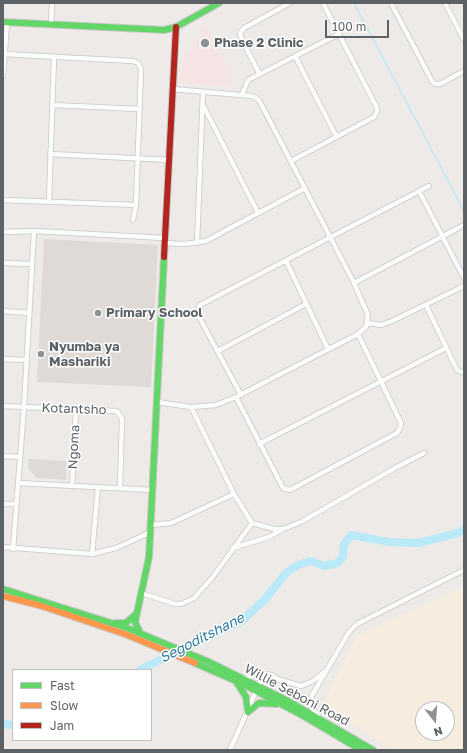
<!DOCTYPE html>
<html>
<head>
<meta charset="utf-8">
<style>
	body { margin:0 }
	#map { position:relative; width:467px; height:753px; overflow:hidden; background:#edeae7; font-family:"Golos Text",sans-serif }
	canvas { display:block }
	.frame { position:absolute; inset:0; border:4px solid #5c6266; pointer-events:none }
	.legend { position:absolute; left:12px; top:669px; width:140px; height:72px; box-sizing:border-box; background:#fff; border:1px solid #bec0c2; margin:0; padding:5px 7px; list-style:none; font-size:12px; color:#5c6266 }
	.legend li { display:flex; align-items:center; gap:8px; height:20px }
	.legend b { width:20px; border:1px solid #bec0c2 }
	.north { position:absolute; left:415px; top:701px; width:40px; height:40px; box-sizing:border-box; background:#fff; border:1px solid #bec0c2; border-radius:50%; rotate:163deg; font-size:11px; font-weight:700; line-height:16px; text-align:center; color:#5c6266 }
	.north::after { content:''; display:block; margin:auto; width:14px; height:18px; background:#8f9293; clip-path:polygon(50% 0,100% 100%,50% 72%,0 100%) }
	.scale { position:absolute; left:325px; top:20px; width:64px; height:18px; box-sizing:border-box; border:2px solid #5c6266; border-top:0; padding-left:5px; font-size:12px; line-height:14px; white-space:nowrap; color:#5c6266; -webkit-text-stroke:3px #fff; paint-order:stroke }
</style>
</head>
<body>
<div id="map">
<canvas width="467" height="753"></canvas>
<div class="frame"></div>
<ul class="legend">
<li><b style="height:5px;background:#63d668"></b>Fast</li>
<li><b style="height:5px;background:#ff974d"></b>Slow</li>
<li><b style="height:5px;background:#b3261e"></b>Jam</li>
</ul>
<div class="north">N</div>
<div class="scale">100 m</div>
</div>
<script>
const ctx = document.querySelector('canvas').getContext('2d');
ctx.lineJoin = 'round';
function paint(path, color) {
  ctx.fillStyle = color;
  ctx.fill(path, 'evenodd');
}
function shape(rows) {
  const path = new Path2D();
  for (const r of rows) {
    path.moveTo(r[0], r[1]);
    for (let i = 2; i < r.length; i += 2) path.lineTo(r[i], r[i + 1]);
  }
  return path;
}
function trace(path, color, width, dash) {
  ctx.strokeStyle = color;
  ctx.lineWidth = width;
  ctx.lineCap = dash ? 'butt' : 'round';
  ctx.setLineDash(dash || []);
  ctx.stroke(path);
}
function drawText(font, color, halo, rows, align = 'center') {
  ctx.font = font + ' "Golos Text",sans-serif';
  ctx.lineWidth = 3;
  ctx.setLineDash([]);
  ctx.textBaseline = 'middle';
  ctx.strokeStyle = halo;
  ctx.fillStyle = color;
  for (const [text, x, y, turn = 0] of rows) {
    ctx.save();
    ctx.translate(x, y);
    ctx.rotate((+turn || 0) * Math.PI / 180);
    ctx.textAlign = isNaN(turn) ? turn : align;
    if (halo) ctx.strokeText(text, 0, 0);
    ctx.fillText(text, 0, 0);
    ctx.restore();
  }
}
paint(shape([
	[464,587,464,750,392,750,323,704,357,636],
	[423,709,447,709,447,733,423,733]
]), '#f7eddf');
paint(shape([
	[44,239,158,245,151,387,37,382],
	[29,459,67,461,66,480,37,478,28,468]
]), '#dfdad6');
paint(shape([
	[207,24,234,82,226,86,181,82,183,61]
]), '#f6e4e4');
trace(shape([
	[354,3,464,211]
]), '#bae9f8', 1.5);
trace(shape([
	[139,670,242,621,266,598,286,573,298,565,310,561,325,566,337,563,343,557,344,544,351,535,389,542,418,543,458,533,464,530],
	[3,724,13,725]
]), '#bae9f8', 8);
const street = shape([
	[391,3,432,81,435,84,440,84,464,71],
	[445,3,464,40],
	[51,25,52,3],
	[3,54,133,61,138,63,141,69,136,205,133,220],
	[295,56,336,136],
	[259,73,241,38,240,33,244,28,290,3],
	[3,76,7,23],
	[242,95,248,80,339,34],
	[52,105,139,109],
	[204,107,258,213],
	[50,154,170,160],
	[291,161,374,117,377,112,377,108,323,3],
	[419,191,464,278],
	[3,200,136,205],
	[49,202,54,57],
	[3,232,34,231,165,238],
	[165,243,185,244,206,241,305,188],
	[197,243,203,92],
	[286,261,328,349],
	[3,263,31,264],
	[354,283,464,225],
	[426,305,457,370,464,373],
	[3,311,29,313],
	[367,323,381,325,392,321,464,286],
	[218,351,306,304],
	[3,359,27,360],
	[241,395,198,315,198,309,200,305,429,186],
	[236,397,283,488,290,490,397,433,400,428,401,423,358,334],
	[157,402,191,407,216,405,236,397,358,334,366,327,368,315,354,283,259,100,252,96,172,89],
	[3,406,117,411,122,419,120,488],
	[259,444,446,348],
	[3,456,20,457],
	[18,483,152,490],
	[72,486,76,409],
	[234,494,252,523,274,529,283,529,301,522,395,468,424,453],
	[3,504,16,504],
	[151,525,171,523,234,494,191,407],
	[3,547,92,554,116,548,151,532],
	[233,548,269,537,283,529],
	[13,549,24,407,34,231],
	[92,554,98,487],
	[141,593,175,604,181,604,194,598,212,578,252,523],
	[244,678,263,674,272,675,277,679],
	[318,716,311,706,311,697,349,632,357,624,464,570],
	[230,750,261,680,277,679,301,686,313,681,324,672]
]);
const fast = shape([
	[3,22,164,30,176,27,219,3],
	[3,589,127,628,209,662,288,701,373,750],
	[115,623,126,623,136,614],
	[140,633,135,622,149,557,164,257],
	[195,663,243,684,300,714,361,750],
	[237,683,246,697,248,712],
	[248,712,259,703,276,704]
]);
const slow = shape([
	[3,596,42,606,125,634,195,663]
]);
const jam = shape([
	[164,257,176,27]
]);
trace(street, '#c8c8c8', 6);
trace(fast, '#c8c8c8', 8);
trace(slow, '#c8c8c8', 8);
trace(jam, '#c8c8c8', 8);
trace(street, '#fcfcfb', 4.5);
trace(fast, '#63d668', 6);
trace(slow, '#ff974d', 6);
trace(jam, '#b3261e', 6);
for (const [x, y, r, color] of [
	[205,43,5,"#8f9293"],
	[98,313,4,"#8f9293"],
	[41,354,4,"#8f9293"]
]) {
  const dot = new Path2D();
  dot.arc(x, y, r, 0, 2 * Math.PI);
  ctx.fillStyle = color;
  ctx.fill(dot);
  trace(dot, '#fff', 1.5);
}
drawText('bold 13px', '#5c6266', '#fff', [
	["Phase 2 Clinic",214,43],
	["Primary School",106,313],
	["Nyumba ya",49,347],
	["Mashariki",49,362]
], 'left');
drawText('13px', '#5c6266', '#fff', [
	["Kotantsho",74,409,2],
	["Ngoma",74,447,-87],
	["Willie Seboni Road",297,695,28]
]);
drawText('italic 14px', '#317a9e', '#fff', [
	["Segoditshane",202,638,-27]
]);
</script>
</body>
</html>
